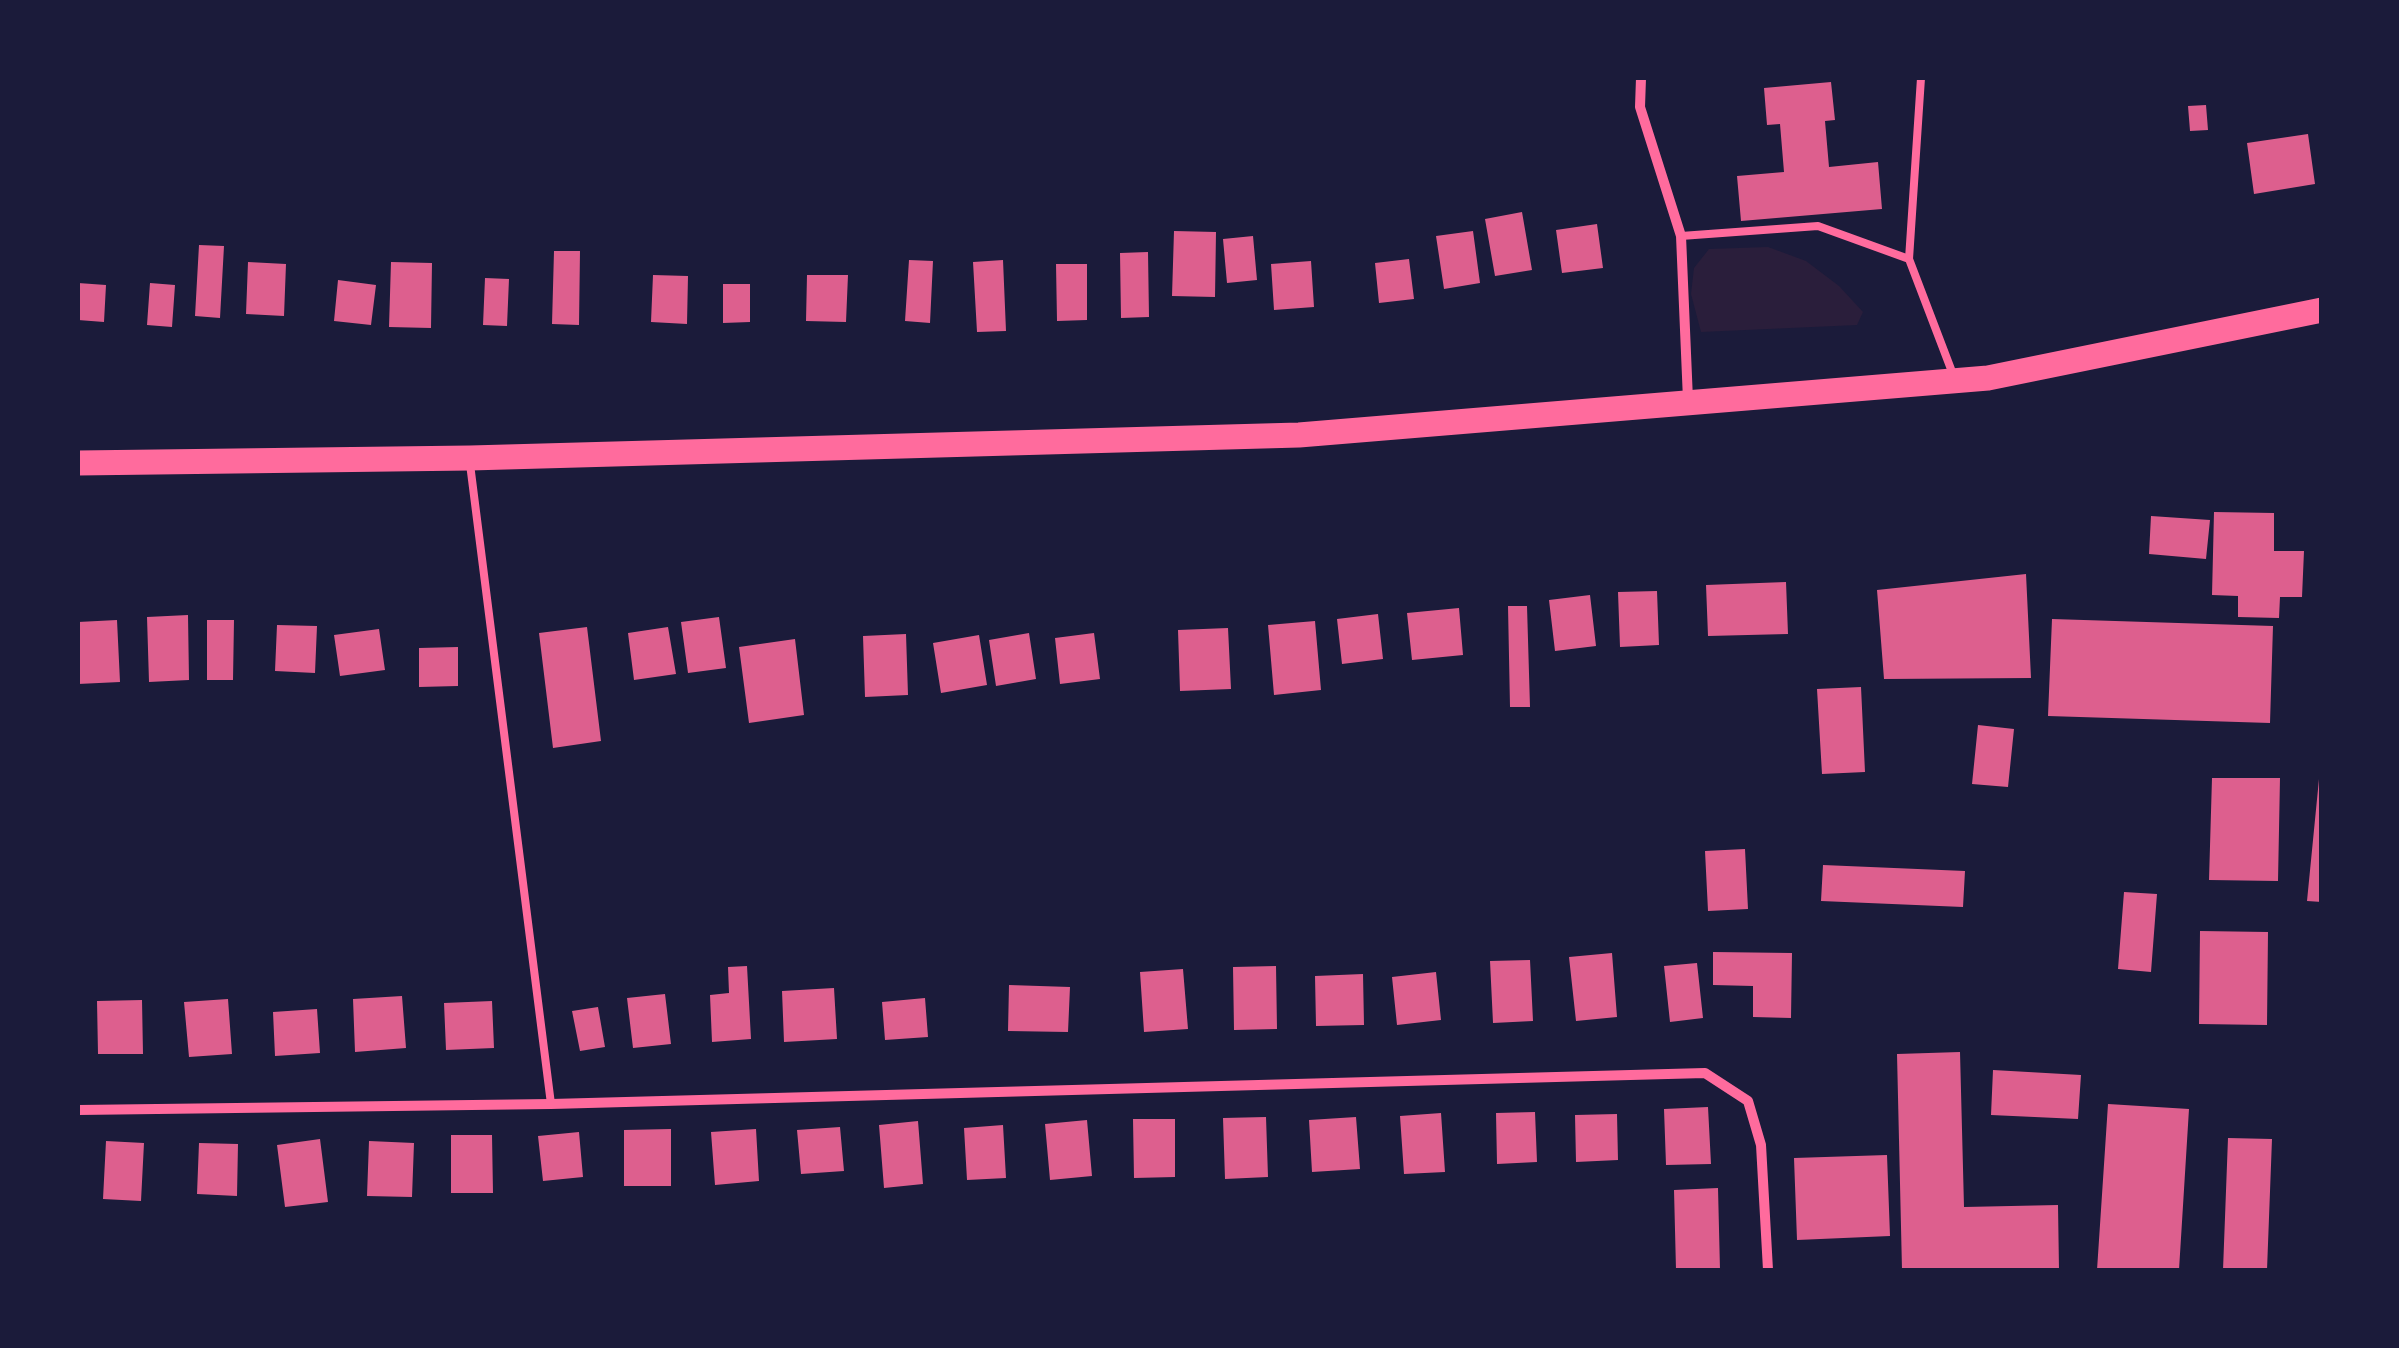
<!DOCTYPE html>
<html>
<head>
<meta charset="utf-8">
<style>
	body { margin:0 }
	#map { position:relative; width:2399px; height:1348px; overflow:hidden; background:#1b1b3a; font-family:"DejaVu Sans",sans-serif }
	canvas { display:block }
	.frame { position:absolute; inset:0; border:80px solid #1b1b3a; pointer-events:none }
</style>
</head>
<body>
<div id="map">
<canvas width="2399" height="1348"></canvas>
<div class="frame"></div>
</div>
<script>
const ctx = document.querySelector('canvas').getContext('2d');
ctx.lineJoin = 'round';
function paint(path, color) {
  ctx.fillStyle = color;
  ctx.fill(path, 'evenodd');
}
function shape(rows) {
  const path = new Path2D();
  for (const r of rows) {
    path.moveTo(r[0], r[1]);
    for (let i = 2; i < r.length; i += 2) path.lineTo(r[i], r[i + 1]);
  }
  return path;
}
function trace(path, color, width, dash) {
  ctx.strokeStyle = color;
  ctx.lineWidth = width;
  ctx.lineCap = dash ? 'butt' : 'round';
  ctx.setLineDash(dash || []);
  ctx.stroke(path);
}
paint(shape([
	[1768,247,1806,261,1839,286,1863,312,1857,325,1701,332,1691,294,1694,268,1709,249]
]), '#2a1e3b');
paint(shape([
	[1831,82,1835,120,1825,121,1829,167,1878,162,1882,209,1741,221,1737,176,1784,172,1780,124,1767,125,1764,88],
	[2206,105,2208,130,2190,131,2188,106],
	[2308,134,2315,184,2254,194,2247,143],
	[1522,212,1532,270,1495,276,1485,219],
	[1597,224,1603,268,1562,273,1556,230],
	[1174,231,1216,232,1215,297,1172,296],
	[1473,231,1480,283,1444,289,1436,236],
	[1253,236,1257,280,1227,283,1223,239],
	[199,245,224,246,220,318,195,316],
	[554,251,580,251,579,325,552,324],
	[1148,252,1149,317,1121,318,1120,253],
	[1409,259,1414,299,1379,303,1375,263],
	[909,260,933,261,930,323,905,321],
	[1003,260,1006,331,977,332,973,262],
	[1311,261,1314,307,1274,310,1271,264],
	[248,262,286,264,284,316,246,314],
	[391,262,432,263,431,328,389,327],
	[1056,264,1087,264,1087,320,1057,321],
	[653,275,688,276,687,324,651,322],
	[807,275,848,275,846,322,806,321],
	[485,278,509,279,507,326,483,325],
	[338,280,376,285,371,325,334,321],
	[78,283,106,285,104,322,78,320],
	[150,283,175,285,172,327,147,325],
	[723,284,750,284,750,322,723,323],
	[2214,512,2274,513,2274,551,2304,551,2302,597,2280,597,2279,618,2238,617,2238,596,2212,595],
	[2151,516,2210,520,2206,559,2149,554],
	[2026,574,2031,678,1884,679,1877,590],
	[1786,582,1788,634,1708,636,1706,585],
	[1657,591,1659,645,1620,647,1618,592],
	[1590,595,1596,646,1555,651,1549,600],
	[1508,606,1527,606,1530,707,1510,707],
	[1459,608,1463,655,1412,660,1407,613],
	[1378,614,1383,659,1342,664,1337,619],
	[188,615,189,680,149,682,147,617],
	[719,617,726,668,688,673,681,622],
	[2052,619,2273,626,2270,723,2048,716],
	[117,620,120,682,78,684,78,622],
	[207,620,234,620,233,680,207,680],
	[1315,621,1321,690,1274,695,1268,625],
	[277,625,317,626,315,673,275,671],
	[587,627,601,741,553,748,539,633],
	[668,627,676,674,634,680,628,633],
	[1228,628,1231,689,1180,691,1178,630],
	[379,629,385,670,340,676,334,635],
	[1029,633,1036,679,996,686,989,640],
	[1094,633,1100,679,1060,684,1055,638],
	[906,634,908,695,865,697,863,636],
	[979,635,987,685,941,693,933,643],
	[795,639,804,715,749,723,739,647],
	[458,647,458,686,419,687,419,648],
	[1861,687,1865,772,1822,774,1817,689],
	[1978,725,2014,729,2008,787,1972,784],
	[2212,778,2280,778,2278,881,2209,880],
	[2319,779,2322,779,2322,902,2307,901],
	[1745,849,1748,909,1708,911,1705,851],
	[1823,865,1965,871,1963,907,1821,901],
	[2124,892,2157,894,2151,972,2118,969],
	[2200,931,2268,932,2267,1025,2199,1024],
	[1713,952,1792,953,1791,1018,1753,1017,1753,986,1713,985],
	[1612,953,1617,1017,1576,1021,1569,957],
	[1530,960,1533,1021,1493,1023,1490,961],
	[1697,963,1703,1018,1670,1022,1664,966],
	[747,966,751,1039,712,1042,710,995,729,993,728,967],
	[1276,966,1277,1029,1234,1030,1233,967],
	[1183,969,1188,1029,1144,1032,1140,972],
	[1436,972,1441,1020,1397,1025,1392,977],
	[1363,974,1364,1025,1316,1026,1315,976],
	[1009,985,1070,987,1068,1032,1008,1031],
	[834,988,837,1039,784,1042,782,991],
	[665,994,671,1044,633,1048,627,998],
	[402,996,406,1048,355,1052,353,999],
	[925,998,928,1037,885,1040,882,1002],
	[228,999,232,1054,189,1057,184,1002],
	[142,1000,143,1054,98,1054,97,1001],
	[492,1001,494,1048,446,1050,444,1003],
	[598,1007,605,1047,580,1051,572,1011],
	[317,1009,320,1053,275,1056,273,1012],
	[1960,1052,1964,1207,2058,1205,2059,1270,1902,1270,1897,1054],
	[1993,1070,2081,1075,2078,1119,1991,1115],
	[2108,1104,2189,1109,2179,1270,2097,1270],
	[1708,1107,1711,1164,1666,1165,1664,1109],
	[1535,1112,1537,1162,1497,1164,1496,1113],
	[1441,1113,1445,1172,1404,1174,1400,1116],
	[1617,1114,1618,1160,1576,1162,1575,1115],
	[1266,1117,1268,1177,1225,1179,1223,1118],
	[1356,1117,1360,1169,1312,1172,1309,1120],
	[1133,1119,1175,1119,1175,1177,1134,1178],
	[1087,1120,1092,1176,1050,1180,1045,1124],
	[918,1121,923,1184,884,1188,879,1125],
	[1003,1125,1006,1178,967,1180,964,1128],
	[840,1127,844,1171,801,1174,797,1130],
	[671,1129,671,1186,624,1186,624,1130],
	[756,1129,759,1181,715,1185,711,1132],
	[579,1132,583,1177,543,1181,538,1136],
	[451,1135,492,1135,493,1193,451,1193],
	[2228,1138,2272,1139,2267,1270,2223,1270],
	[320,1139,328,1202,285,1207,277,1145],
	[106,1141,144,1143,141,1201,103,1199],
	[369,1141,414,1143,412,1197,367,1196],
	[199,1143,238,1144,237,1196,197,1194],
	[1887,1155,1890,1236,1797,1240,1794,1158],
	[1718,1188,1720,1270,1676,1270,1674,1190]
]), '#dd5f8e');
trace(shape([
	[1681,236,1818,226,1909,259,1954,377],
	[1909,259,1921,78],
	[470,464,551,1104]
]), '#ff6b9d', 8);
trace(shape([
	[1641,78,1640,107,1681,236,1688,400],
	[78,1110,551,1104,1705,1073,1748,1101,1761,1145,1768,1270]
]), '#ff6b9d', 10);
trace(shape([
	[78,463,470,458,1299,435,1988,378,2322,310]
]), '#ff6b9d', 25);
</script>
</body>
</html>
